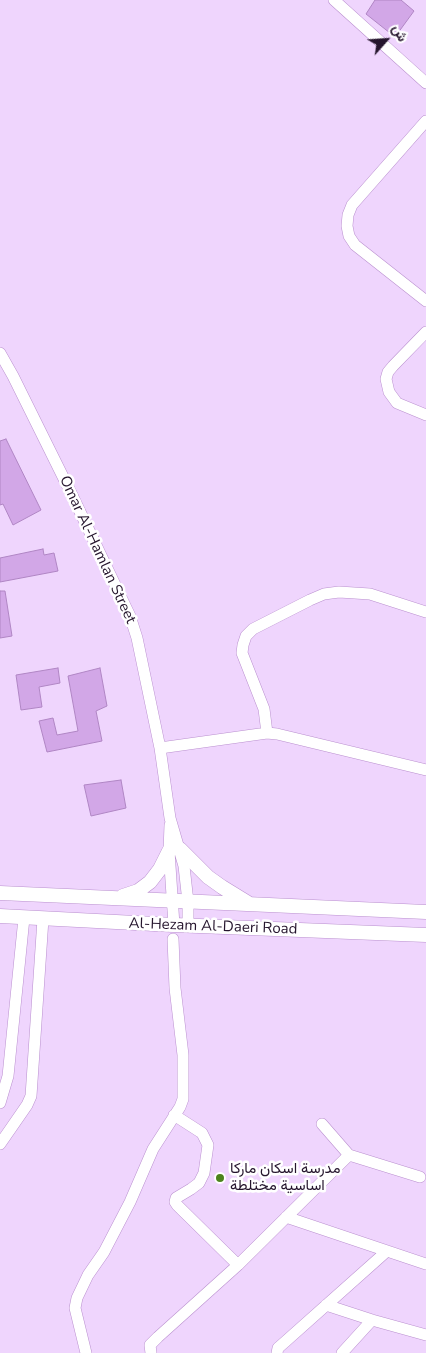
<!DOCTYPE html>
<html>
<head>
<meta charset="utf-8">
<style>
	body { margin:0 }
	#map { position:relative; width:426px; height:1353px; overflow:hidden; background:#efd5fd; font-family:"Nunito Sans",Vazirmatn,sans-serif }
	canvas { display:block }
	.north { position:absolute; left:361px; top:15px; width:50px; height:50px; -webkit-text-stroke:4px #fff; paint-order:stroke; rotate:64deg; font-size:14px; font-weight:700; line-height:20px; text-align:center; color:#25152d }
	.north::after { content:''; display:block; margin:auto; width:18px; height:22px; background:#25152d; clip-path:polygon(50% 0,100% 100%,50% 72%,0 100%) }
</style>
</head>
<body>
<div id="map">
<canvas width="426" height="1353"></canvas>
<div class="north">ش</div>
</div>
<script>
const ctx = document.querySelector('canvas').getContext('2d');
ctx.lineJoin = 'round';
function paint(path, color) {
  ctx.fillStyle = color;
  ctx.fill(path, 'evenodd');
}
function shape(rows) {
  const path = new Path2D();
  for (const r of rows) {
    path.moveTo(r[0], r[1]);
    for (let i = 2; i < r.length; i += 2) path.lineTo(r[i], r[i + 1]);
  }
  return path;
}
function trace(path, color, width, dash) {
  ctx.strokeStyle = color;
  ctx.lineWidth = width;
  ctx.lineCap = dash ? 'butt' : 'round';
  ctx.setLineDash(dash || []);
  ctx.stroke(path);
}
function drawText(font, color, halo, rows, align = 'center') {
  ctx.font = font + ' "Nunito Sans",Vazirmatn,sans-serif';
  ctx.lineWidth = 5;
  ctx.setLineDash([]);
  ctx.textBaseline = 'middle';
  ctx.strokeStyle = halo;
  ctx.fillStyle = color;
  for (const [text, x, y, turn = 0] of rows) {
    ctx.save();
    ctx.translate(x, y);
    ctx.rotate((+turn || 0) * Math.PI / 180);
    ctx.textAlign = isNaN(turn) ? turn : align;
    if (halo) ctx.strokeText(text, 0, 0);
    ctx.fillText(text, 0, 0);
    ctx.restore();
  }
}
const building = shape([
	[375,0,401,0,414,11,395,37,366,14,375,0],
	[6,439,41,510,13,525,3,504,0,505,0,441,6,439],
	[43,549,44,555,54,553,58,571,0,582,0,558,43,549],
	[0,591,5,591,12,636,0,638,0,591],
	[58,668,60,683,39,687,42,707,21,710,16,675,58,668],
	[100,668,107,706,96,711,102,741,47,752,39,721,53,718,57,735,78,731,68,676,100,668],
	[121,780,126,808,91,816,84,785,121,780]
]);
paint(building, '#d2a7e7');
trace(building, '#b086c4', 1);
const minor = shape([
	[334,0,426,83],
	[426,121,352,205,348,215,347,226,349,236,355,245,426,301],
	[426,332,393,366,388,372,386,379,389,392,397,403,426,415],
	[0,353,13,376,72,495,130,616,137,638,160,748,170,818,184,866,188,902,188,925],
	[267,733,264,709,242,653,243,645,246,636,253,629,310,600,324,594,339,592,370,594,426,612],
	[160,748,267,733,277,734,426,770],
	[170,825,169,851,174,925],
	[0,1103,8,1076,24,918],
	[174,1115,202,1133,208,1145,204,1173,199,1183,191,1189,176,1198,175,1202,177,1205,238,1265],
	[322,1124,349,1155,420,1177],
	[0,1144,27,1105,31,1096,43,919],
	[286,1217,426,1264],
	[326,1305,372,1320,426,1335],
	[86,1353,75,1308,77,1298,88,1275,104,1252,130,1202,153,1149,180,1107,183,1099,183,1055,175,988,173,939],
	[151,1353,150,1345,158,1337,238,1265,349,1155],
	[277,1353,278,1348,286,1341,387,1251],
	[342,1353,372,1320]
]);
const major = shape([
	[180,849,208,877,222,887,248,903],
	[0,893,426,912],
	[123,896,138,891,150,882,160,869,169,851],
	[0,916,174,925,426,935]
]);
trace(minor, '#ba90cf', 12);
trace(major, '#ba90cf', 15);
trace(minor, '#fff', 11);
trace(major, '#fff', 14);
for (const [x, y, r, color] of [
	[220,1178,5,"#4c831d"]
]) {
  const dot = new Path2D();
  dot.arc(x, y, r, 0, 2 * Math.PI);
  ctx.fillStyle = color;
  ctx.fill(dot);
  trace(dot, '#fff', 2);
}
drawText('15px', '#25152d', '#fff', [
	["Omar Al-Hamlan Street",97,550,65],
	["Al-Hezam Al-Daeri Road",213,927,2]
]);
drawText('15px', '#25152d', '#fff', [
	["مدرسة اسكان ماركا",230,1169],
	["اساسية مختلطة",230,1186]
], 'left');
</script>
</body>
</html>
